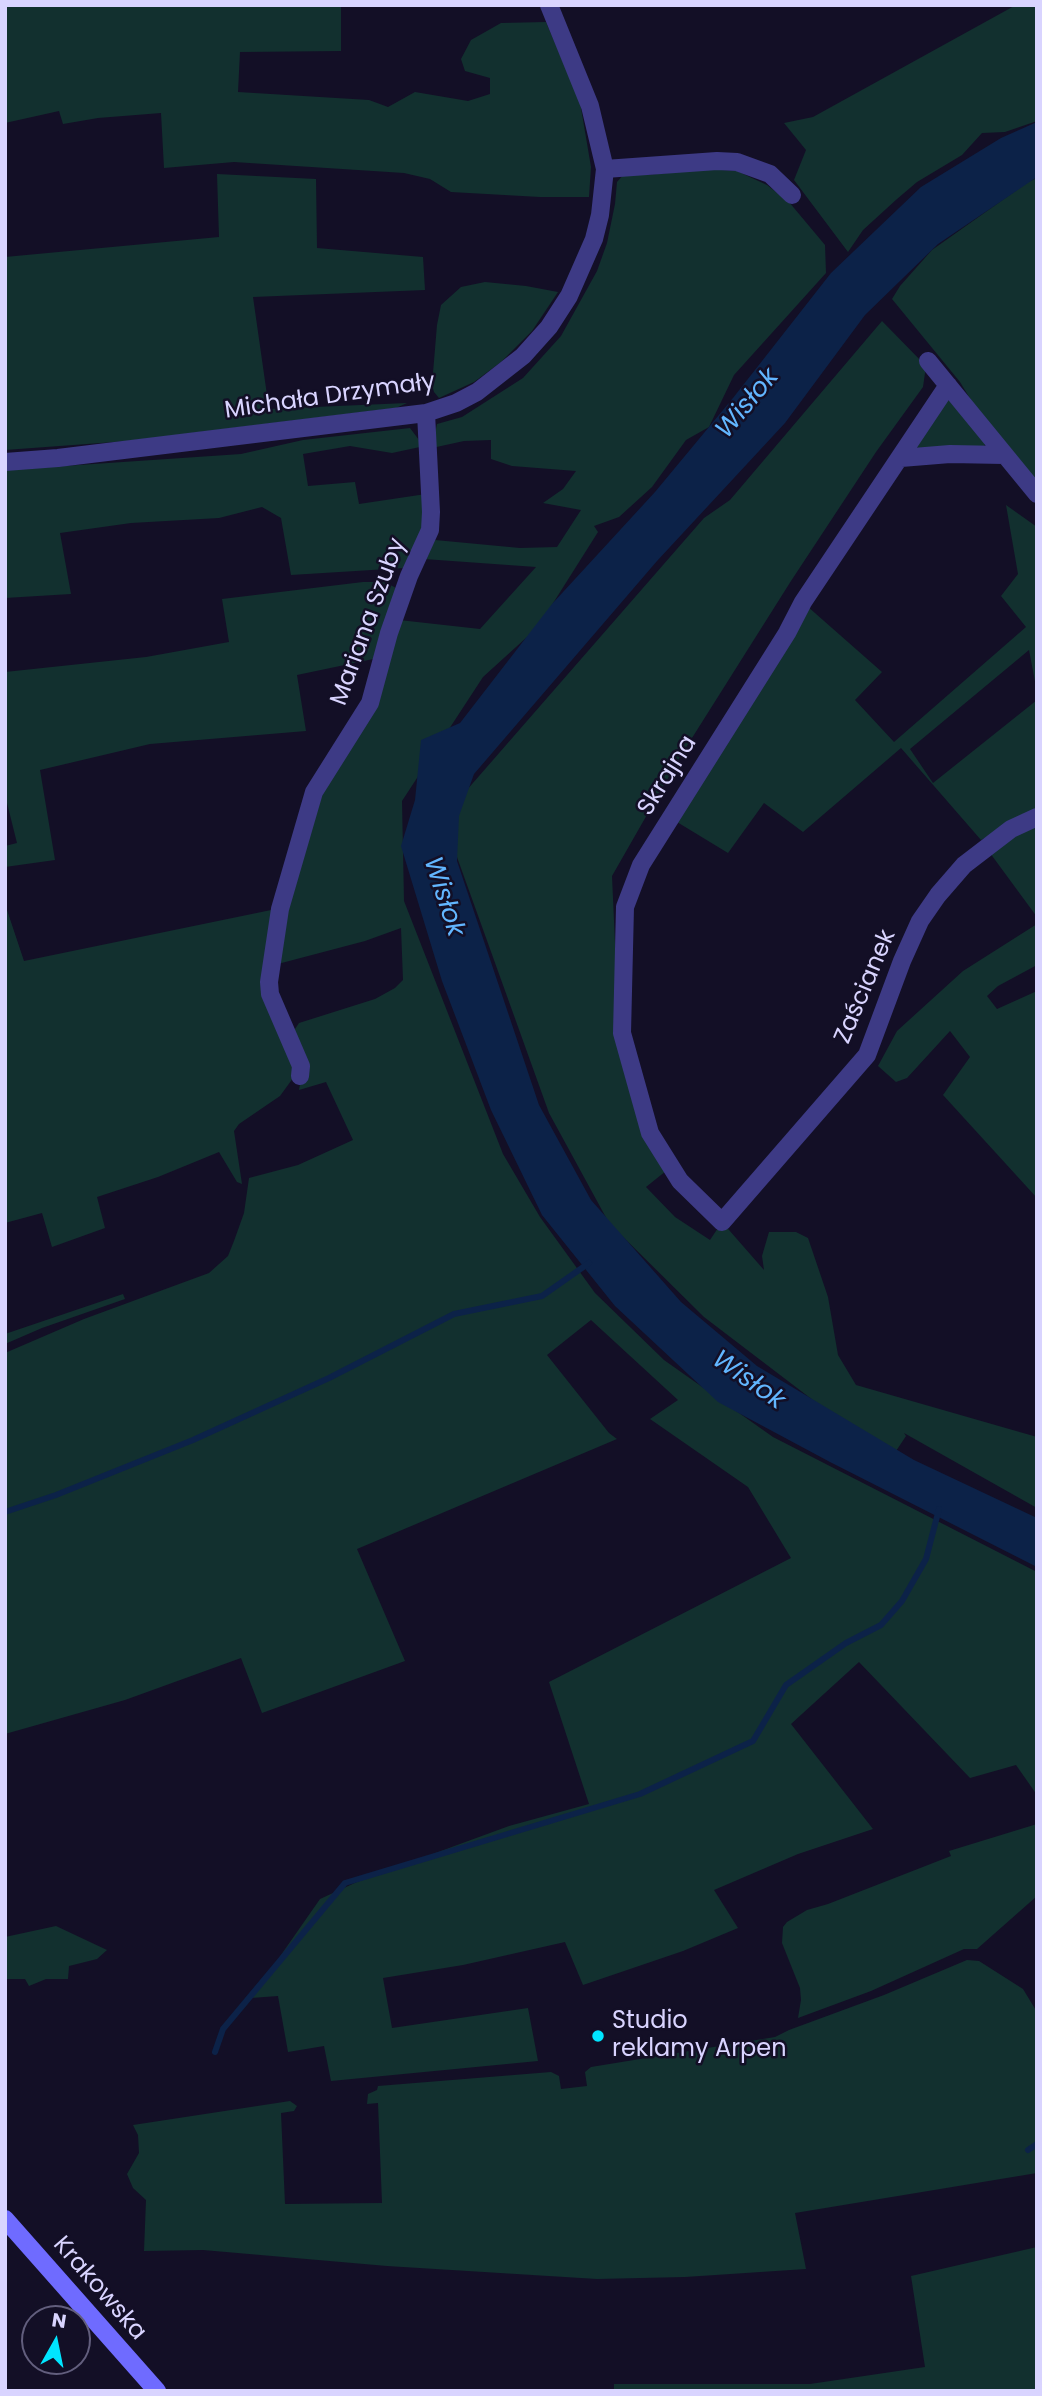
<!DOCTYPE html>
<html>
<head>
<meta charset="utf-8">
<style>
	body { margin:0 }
	#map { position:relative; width:1042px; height:2396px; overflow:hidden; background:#130f26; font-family:Poppins,sans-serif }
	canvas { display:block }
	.frame { position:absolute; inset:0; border:7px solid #d9d4ff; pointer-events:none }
	.north { position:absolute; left:21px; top:2305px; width:70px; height:70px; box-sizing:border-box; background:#130f26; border:2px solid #625e7d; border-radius:50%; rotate:9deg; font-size:19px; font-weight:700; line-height:28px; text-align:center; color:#d9d4ff }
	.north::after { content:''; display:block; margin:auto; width:24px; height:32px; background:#00e5ff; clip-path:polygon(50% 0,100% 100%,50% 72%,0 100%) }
</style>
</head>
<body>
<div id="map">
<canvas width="1042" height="2396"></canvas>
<div class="frame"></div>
<div class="north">N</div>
</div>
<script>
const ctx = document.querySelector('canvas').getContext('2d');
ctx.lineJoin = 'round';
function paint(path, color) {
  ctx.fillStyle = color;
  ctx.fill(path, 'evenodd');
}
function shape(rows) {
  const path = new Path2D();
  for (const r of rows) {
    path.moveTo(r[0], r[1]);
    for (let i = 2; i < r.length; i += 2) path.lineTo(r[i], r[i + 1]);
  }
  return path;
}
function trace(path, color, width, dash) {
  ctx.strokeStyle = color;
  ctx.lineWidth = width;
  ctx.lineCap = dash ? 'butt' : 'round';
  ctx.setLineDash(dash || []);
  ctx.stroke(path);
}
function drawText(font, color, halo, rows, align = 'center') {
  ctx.font = font + ' Poppins,sans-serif';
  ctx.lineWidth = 5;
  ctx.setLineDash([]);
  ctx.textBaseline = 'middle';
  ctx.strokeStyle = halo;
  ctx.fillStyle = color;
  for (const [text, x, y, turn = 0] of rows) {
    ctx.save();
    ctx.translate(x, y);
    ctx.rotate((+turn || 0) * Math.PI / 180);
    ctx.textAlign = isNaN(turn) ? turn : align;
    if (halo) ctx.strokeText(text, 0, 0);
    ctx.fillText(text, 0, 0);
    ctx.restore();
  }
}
paint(shape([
	[5,5,341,5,341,51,240,52,238,92,369,100,388,107,415,92,468,101,490,94,490,78,465,71,461,59,471,40,501,23,546,22,580,102,591,167,589,197,540,197,451,192,430,179,404,173,234,162,164,168,161,113,98,118,63,124,59,111,5,123],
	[1016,5,1037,5,1037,121,1005,132,982,133,962,155,917,182,897,199,863,230,848,252,794,180,806,150,784,123,813,117],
	[707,169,737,171,767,185,789,202,825,245,826,273,734,375,709,427,686,440,652,487,619,517,594,526,598,532,538,627,483,677,402,801,404,901,503,1154,540,1217,595,1293,664,1360,773,1437,1037,1572,1037,1795,1016,1765,970,1778,859,1662,791,1724,873,1829,798,1854,714,1890,738,1928,683,1951,583,1985,565,1942,463,1965,383,1978,392,2028,528,2008,538,2061,331,2081,324,2046,288,2052,278,1996,251,1998,320,1899,359,1881,509,1826,589,1804,549,1682,791,1558,748,1487,650,1419,678,1400,591,1320,547,1355,609,1433,617,1439,357,1549,405,1661,262,1713,241,1658,125,1700,5,1734,5,1353,84,1319,209,1273,228,1256,234,1241,244,1213,249,1178,298,1165,353,1140,326,1082,299,1090,304,1062,293,1032,299,1023,375,999,395,988,403,980,401,928,365,941,274,965,317,798,399,620,480,629,536,567,424,559,435,540,520,548,557,547,581,510,543,503,563,489,576,471,512,466,491,459,491,440,464,441,432,448,437,424,462,417,523,378,561,336,597,271,607,243,615,204,617,182,624,174,647,175],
	[217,174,316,179,317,248,423,257,425,290,253,297,269,409,407,403,396,408,128,441,5,450,5,257,219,237],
	[1037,178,1037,482,974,405,960,382,892,299,900,286,932,250,1028,182],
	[485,282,526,286,558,292,532,331,501,362,474,382,439,398,434,392,432,385,437,325,441,305,461,287],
	[882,321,926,366,923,387,876,452,791,581,680,757,612,876,619,1032,666,1171,646,1187,675,1217,710,1240,722,1222,764,1270,762,1256,769,1232,796,1232,808,1238,828,1297,838,1355,856,1385,1037,1437,1037,1508,904,1433,906,1436,896,1451,843,1423,704,1317,609,1223,549,1113,453,846,459,799,704,518,730,500],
	[946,401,950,401,985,443,984,449,918,449,916,445],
	[410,428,419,440,420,447,392,453,350,446,303,454,308,486,355,482,359,504,426,494,422,533,404,568,291,575,281,518,262,507,219,518,131,523,60,533,71,594,5,598,5,470,241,454,303,440],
	[1006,505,1037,527,1037,692,1029,650,910,749,933,783,1037,700,1037,809,981,840,901,748,803,832,764,803,728,853,677,822,807,606,882,672,855,700,894,742,1026,627,1001,596,1018,574],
	[363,582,385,582,396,588,378,658,297,675,306,731,150,744,40,770,55,860,5,867,5,846,17,843,5,795,5,672,146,657,229,642,222,599],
	[1037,825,1037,917,990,853,1013,835],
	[5,904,24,961,276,909,267,966,296,1074,280,1096,239,1124,234,1131,242,1184,237,1182,219,1152,158,1177,97,1197,105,1228,52,1247,42,1213,5,1223],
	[1037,924,1037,965,998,986,987,996,997,1009,1037,991,1037,1198,943,1095,970,1057,950,1031,907,1078,896,1082,878,1066,897,1031,963,971],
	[123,1294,125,1299,42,1328,5,1344,5,1334],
	[1037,1824,1037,1896,977,1949,964,1949,871,1991,798,2018,801,2000,800,1988,782,1943,783,1927,787,1922,807,1910,828,1904,951,1856,949,1851],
	[56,1926,107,1950,97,1959,69,1966,68,1979,46,1979,29,1986,25,1979,5,1979,5,1937],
	[967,1960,979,1961,1023,1989,1037,2012,1037,2173,795,2213,806,2269,685,2277,597,2279,387,2266,203,2250,144,2251,146,2200,133,2188,127,2174,139,2153,138,2135,133,2125,290,2101,297,2106,294,2111,281,2113,285,2204,382,2203,378,2103,367,2104,368,2094,377,2090,378,2086,551,2072,559,2076,561,2089,587,2086,585,2072,591,2067,775,2037,789,2030,884,1995],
	[1037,2247,1037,2391,614,2391,614,2384,810,2384,925,2367,911,2276]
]), '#12302f');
paint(shape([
	[1037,122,1037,177,938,244,865,315,785,423,657,561,474,774,459,816,457,861,539,1105,591,1200,681,1302,757,1366,914,1460,1037,1518,1037,1567,830,1462,718,1402,615,1306,542,1215,491,1110,442,981,401,846,415,800,421,740,460,723,552,604,655,492,733,398,831,273,921,187,1001,138]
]), '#0c2248');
trace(shape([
	[5,1512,56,1495,193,1440,329,1378,454,1314,542,1296,589,1263],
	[215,2052,223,2029,345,1883,640,1794,753,1741,786,1685,846,1643,881,1625,902,1601,926,1559,939,1509],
	[1028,2150,1037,2144]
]), '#0c2248', 6);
trace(shape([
	[549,5,590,106,605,169],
	[928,361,1037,494],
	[948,385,803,602,787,633,641,865,625,907,622,1033,650,1133,680,1181,722,1222,867,1055,902,961,920,921,938,895,964,865,1011,829,1037,817],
	[901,458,950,454,1004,455],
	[5,462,58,458,426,413,456,403,477,392,523,356,549,327,569,296,594,239,600,215,605,169,717,161,737,162,770,174,792,195],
	[300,1076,301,1066,270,994,269,982,280,909,314,792,370,703,389,633,409,576,430,530,431,512,426,413]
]), '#3d3a85', 18);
trace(shape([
	[5,2219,157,2391]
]), '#6f6bff', 18);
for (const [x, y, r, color] of [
	[598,2036,7,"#00e5ff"]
]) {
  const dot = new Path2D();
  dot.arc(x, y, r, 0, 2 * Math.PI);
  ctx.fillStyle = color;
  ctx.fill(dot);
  trace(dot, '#130f26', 2.5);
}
drawText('24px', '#d9d4ff', '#130f26', [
	["Michała Drzymały",330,397,-8],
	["Mariana Szuby",369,622,-70],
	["Skrajna",668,776,-58],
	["Zaścianek",866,987,-67],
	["Krakowska",99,2289,49]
]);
drawText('24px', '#d9d4ff', '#130f26', [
	["Studio",612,2022],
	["reklamy Arpen",612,2050]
], 'left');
drawText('italic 26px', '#62b6ff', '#130f26', [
	["Wisłok",748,404,-50],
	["Wisłok",443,897,72],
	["Wisłok",748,1381,35]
]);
</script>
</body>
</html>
